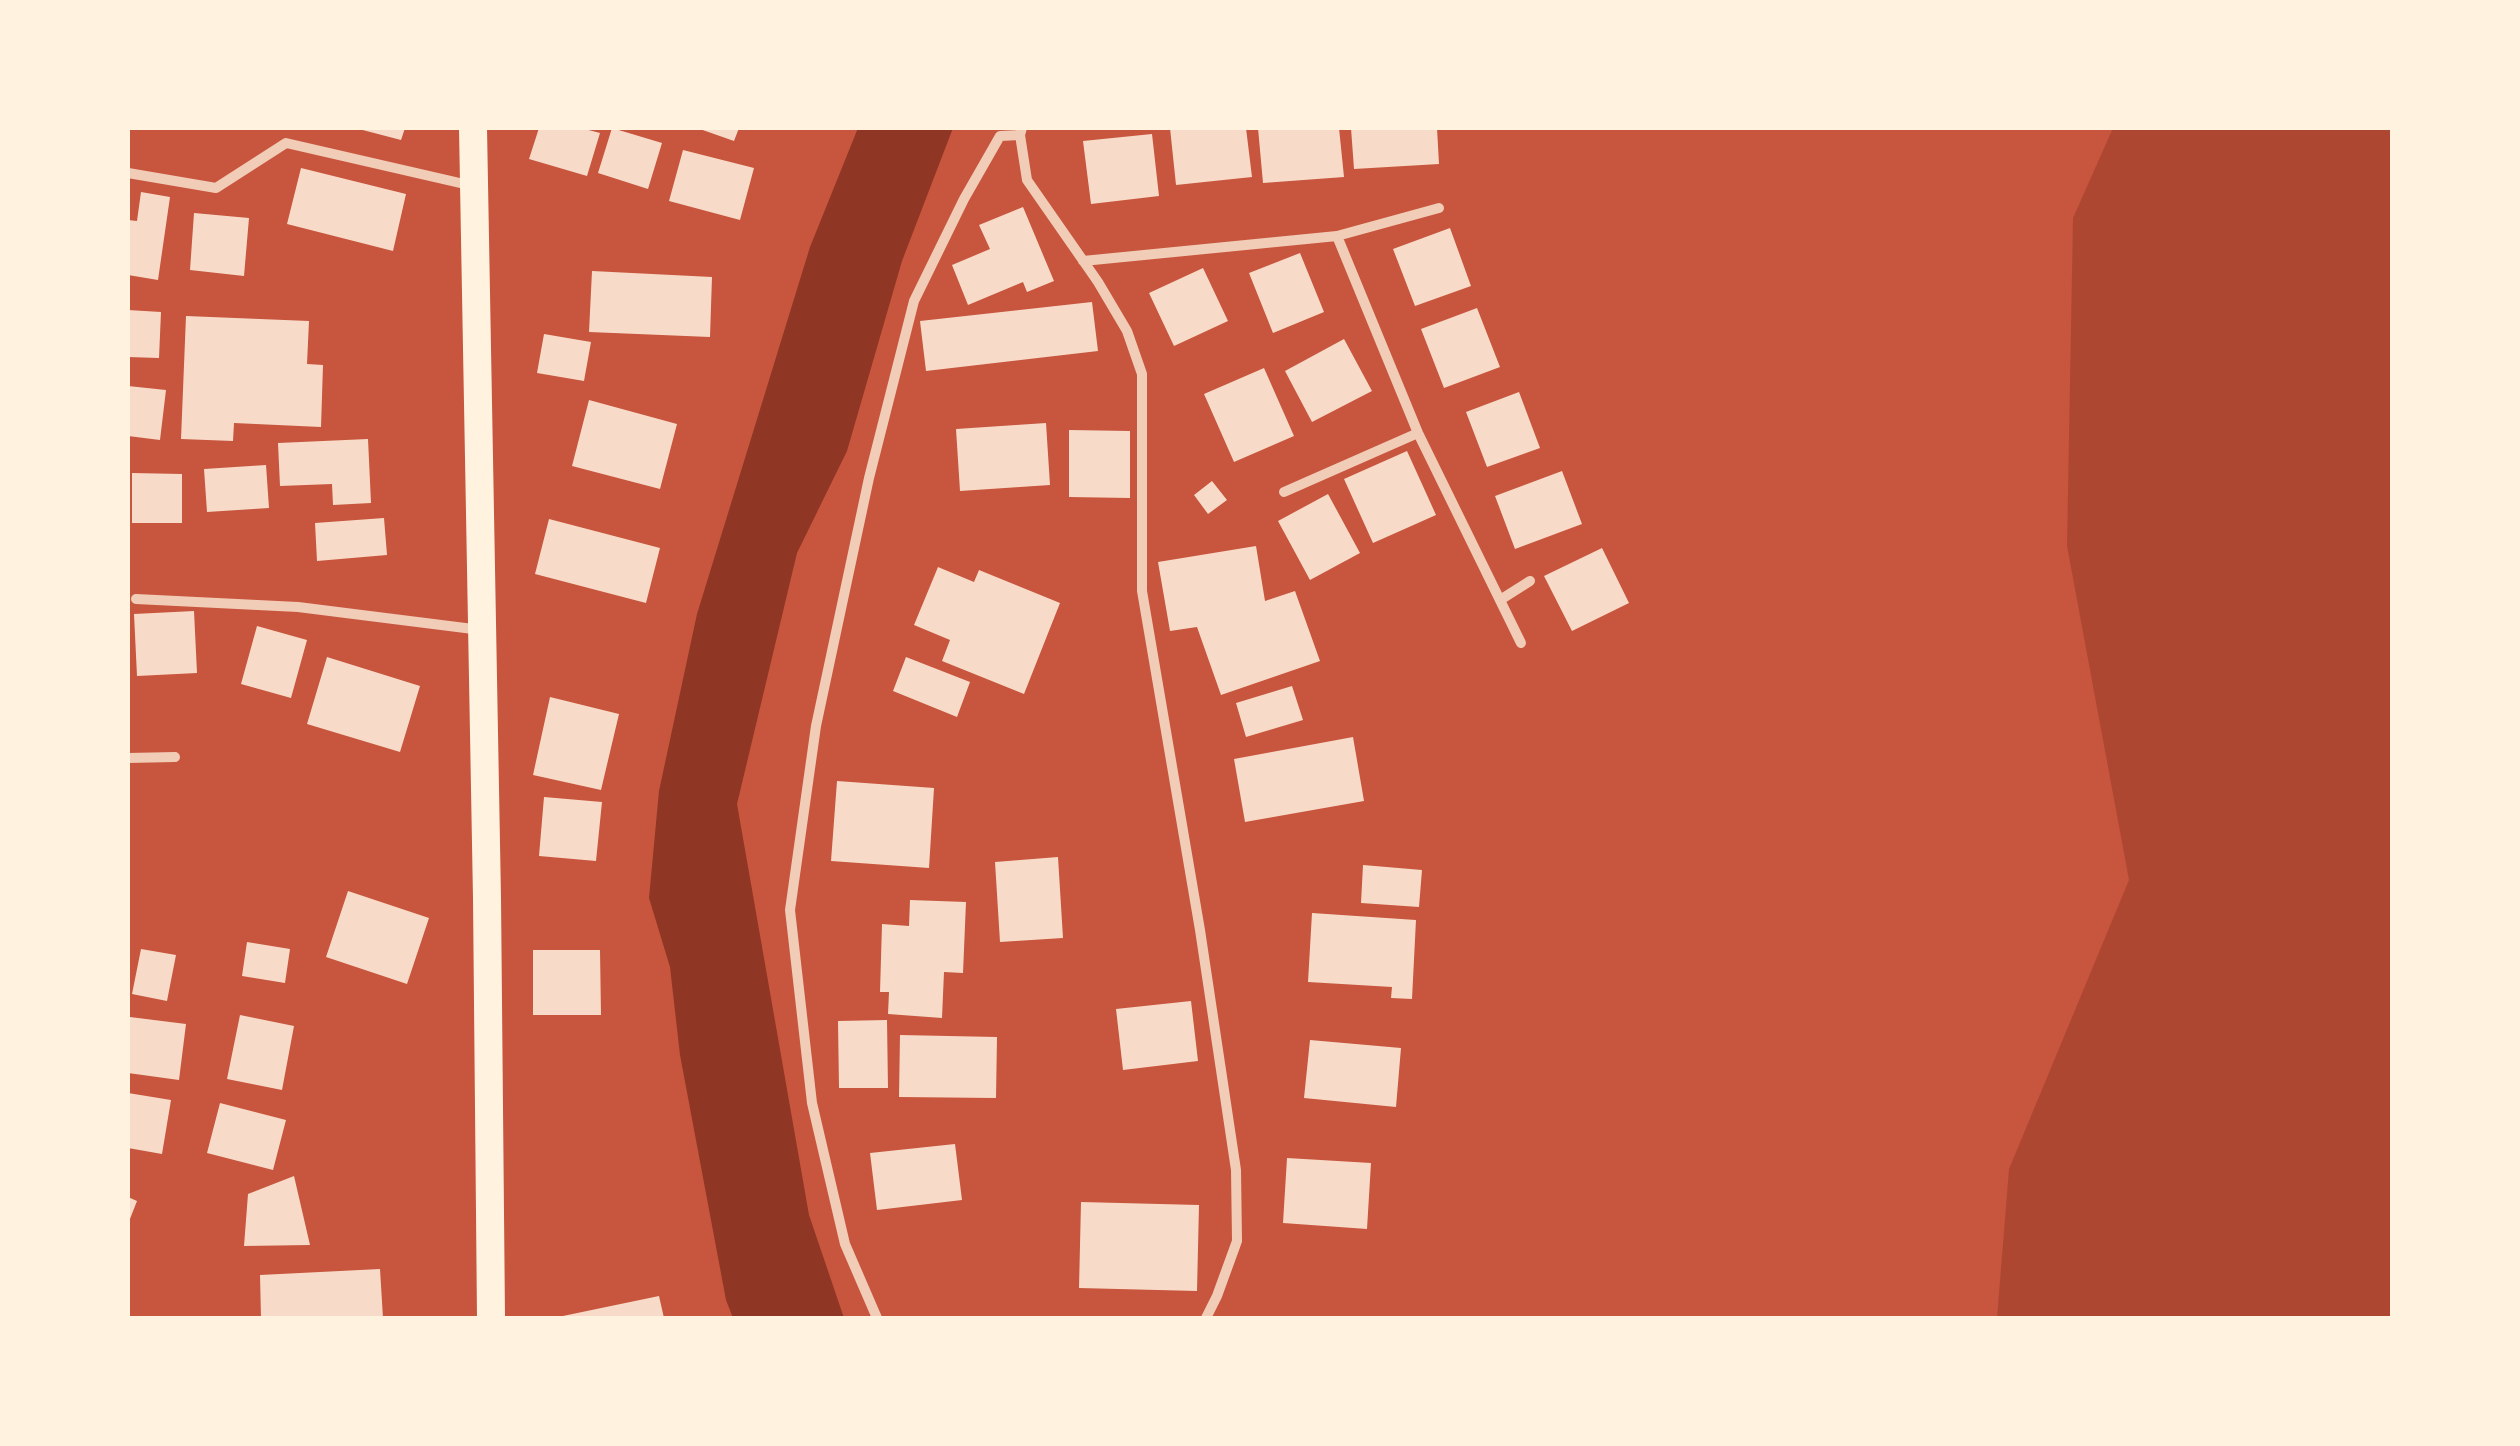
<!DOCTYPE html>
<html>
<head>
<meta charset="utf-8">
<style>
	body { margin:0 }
	#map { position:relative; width:2520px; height:1446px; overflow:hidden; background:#c8553d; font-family:Barlow,sans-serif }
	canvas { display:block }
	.frame { position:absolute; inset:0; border:130px solid #fff3e0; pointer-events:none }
</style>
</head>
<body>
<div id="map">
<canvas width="2520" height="1446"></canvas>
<div class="frame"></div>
</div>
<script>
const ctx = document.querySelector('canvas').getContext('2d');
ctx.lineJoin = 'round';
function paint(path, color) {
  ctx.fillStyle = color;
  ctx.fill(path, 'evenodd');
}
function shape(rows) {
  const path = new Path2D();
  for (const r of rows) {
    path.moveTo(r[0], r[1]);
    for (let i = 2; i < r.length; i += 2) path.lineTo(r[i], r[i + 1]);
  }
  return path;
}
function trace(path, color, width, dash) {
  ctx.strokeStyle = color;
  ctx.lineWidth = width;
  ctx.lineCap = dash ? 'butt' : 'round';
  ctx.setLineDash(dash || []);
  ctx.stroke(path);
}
paint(shape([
	[2113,128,2392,128,2392,1318,1997,1318,2009,1169,2129,880,2067,546,2073,218]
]), '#ae4732');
paint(shape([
	[858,128,953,128,902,261,847,451,797,553,737,804,809,1215,844,1318,733,1318,726,1300,680,1055,670,967,649,898,659,791,697,614,810,247]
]), '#8f3625');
paint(shape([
	[355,128,405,128,401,140],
	[539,128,581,128,600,133,587,176,529,159],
	[612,128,662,143,648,189,598,173],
	[697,128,739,128,734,141],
	[1170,128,1246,128,1252,177,1176,185],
	[1258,128,1339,128,1344,177,1263,183],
	[1351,128,1437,128,1439,164,1354,169],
	[1152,134,1159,196,1091,204,1083,141],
	[683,150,754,168,740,220,669,201],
	[301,168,406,194,393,251,287,224],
	[141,192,170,197,158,280,128,275,128,220,137,221],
	[1023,207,1054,281,1027,292,1023,282,968,305,952,265,990,249,979,225],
	[194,213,249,218,244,276,190,270],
	[1450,228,1471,286,1415,306,1393,249],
	[1300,253,1324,312,1273,333,1249,273],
	[1203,268,1228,321,1174,346,1149,293],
	[592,271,712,277,710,337,589,332],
	[1092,302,1098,351,926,371,920,321],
	[1477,308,1500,367,1444,388,1421,329],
	[128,310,161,312,159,358,128,357],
	[186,316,309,321,307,364,323,365,321,427,234,423,233,441,181,439],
	[544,334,591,342,584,381,537,373],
	[1344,339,1372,391,1312,422,1285,371],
	[1264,368,1294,436,1234,462,1204,394],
	[128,386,166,390,160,440,128,436],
	[1519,392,1540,448,1487,467,1466,412],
	[589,400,677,424,660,489,572,466],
	[1046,423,1050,485,960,491,956,429],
	[1069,430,1130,431,1130,498,1069,497],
	[368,439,371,503,333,505,332,484,280,486,278,443],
	[1407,451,1436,515,1373,543,1344,479],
	[266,465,269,508,207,512,204,469],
	[1562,471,1582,524,1515,549,1495,496],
	[132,473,182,474,182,523,132,523],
	[1212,481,1227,500,1208,514,1194,495],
	[1328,494,1360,553,1310,580,1278,521],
	[384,518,387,555,317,561,315,523],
	[549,519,660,548,646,603,535,574],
	[1256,546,1265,601,1295,591,1320,661,1221,695,1197,627,1170,631,1158,562],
	[1602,548,1629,603,1572,631,1544,576],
	[938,567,974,582,979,570,1060,603,1024,694,942,661,950,640,914,625],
	[194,611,197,673,137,676,134,614],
	[257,626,307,640,291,698,241,684],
	[327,657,420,686,400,752,307,724],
	[906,657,970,682,957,717,893,691],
	[1292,686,1303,720,1246,737,1236,703],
	[550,697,619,714,601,790,533,775],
	[1353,737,1364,801,1245,822,1234,759],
	[837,781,934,788,929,868,831,861],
	[544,797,602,802,596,861,539,856],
	[1058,857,1063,938,1000,942,995,862],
	[1363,865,1422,870,1419,907,1361,903],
	[348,891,429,918,407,984,326,957],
	[910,900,966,902,963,973,944,972,942,1018,888,1014,889,992,880,992,882,924,909,926],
	[1312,913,1416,920,1412,999,1391,998,1392,987,1308,982],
	[247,942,290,949,285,983,242,976],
	[141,949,176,955,167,1001,132,994],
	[533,950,600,950,601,1015,533,1015],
	[1191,1001,1198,1061,1123,1070,1116,1009],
	[240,1015,294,1026,282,1090,227,1079],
	[130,1017,186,1024,179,1080,128,1073],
	[887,1020,888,1088,839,1088,838,1021],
	[900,1035,997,1037,996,1098,899,1097],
	[1310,1040,1401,1048,1396,1107,1304,1098],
	[128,1093,171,1100,162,1154,128,1148],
	[220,1103,286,1120,273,1170,207,1153],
	[955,1144,962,1200,877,1210,870,1153],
	[1287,1158,1371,1163,1367,1229,1283,1223],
	[294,1176,310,1245,244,1246,248,1194],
	[128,1197,137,1201,128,1224],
	[1081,1202,1199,1205,1197,1291,1079,1288],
	[380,1269,383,1318,261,1318,260,1275],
	[659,1296,664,1318,558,1318,558,1317]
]), '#f7dbc8');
trace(shape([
	[1022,128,1020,135,1027,180,1098,282,1127,331,1142,374,1142,591,1200,930,1236,1170,1237,1241,1217,1296,1206,1318],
	[128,173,216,188,286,143,473,186],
	[1337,236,1418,433,1521,643],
	[1083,261,1337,236,1439,208],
	[1284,492,1418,433],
	[136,599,298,607,481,630],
	[1500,600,1530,581],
	[128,758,175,757],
	[877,1318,845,1244,812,1103,790,910,816,726,869,478,914,301,964,199,1000,136,1020,135]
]), '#f1ccb7', 10);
trace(shape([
	[473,128,487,898,491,1318]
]), '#fff3e0', 28);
</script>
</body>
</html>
